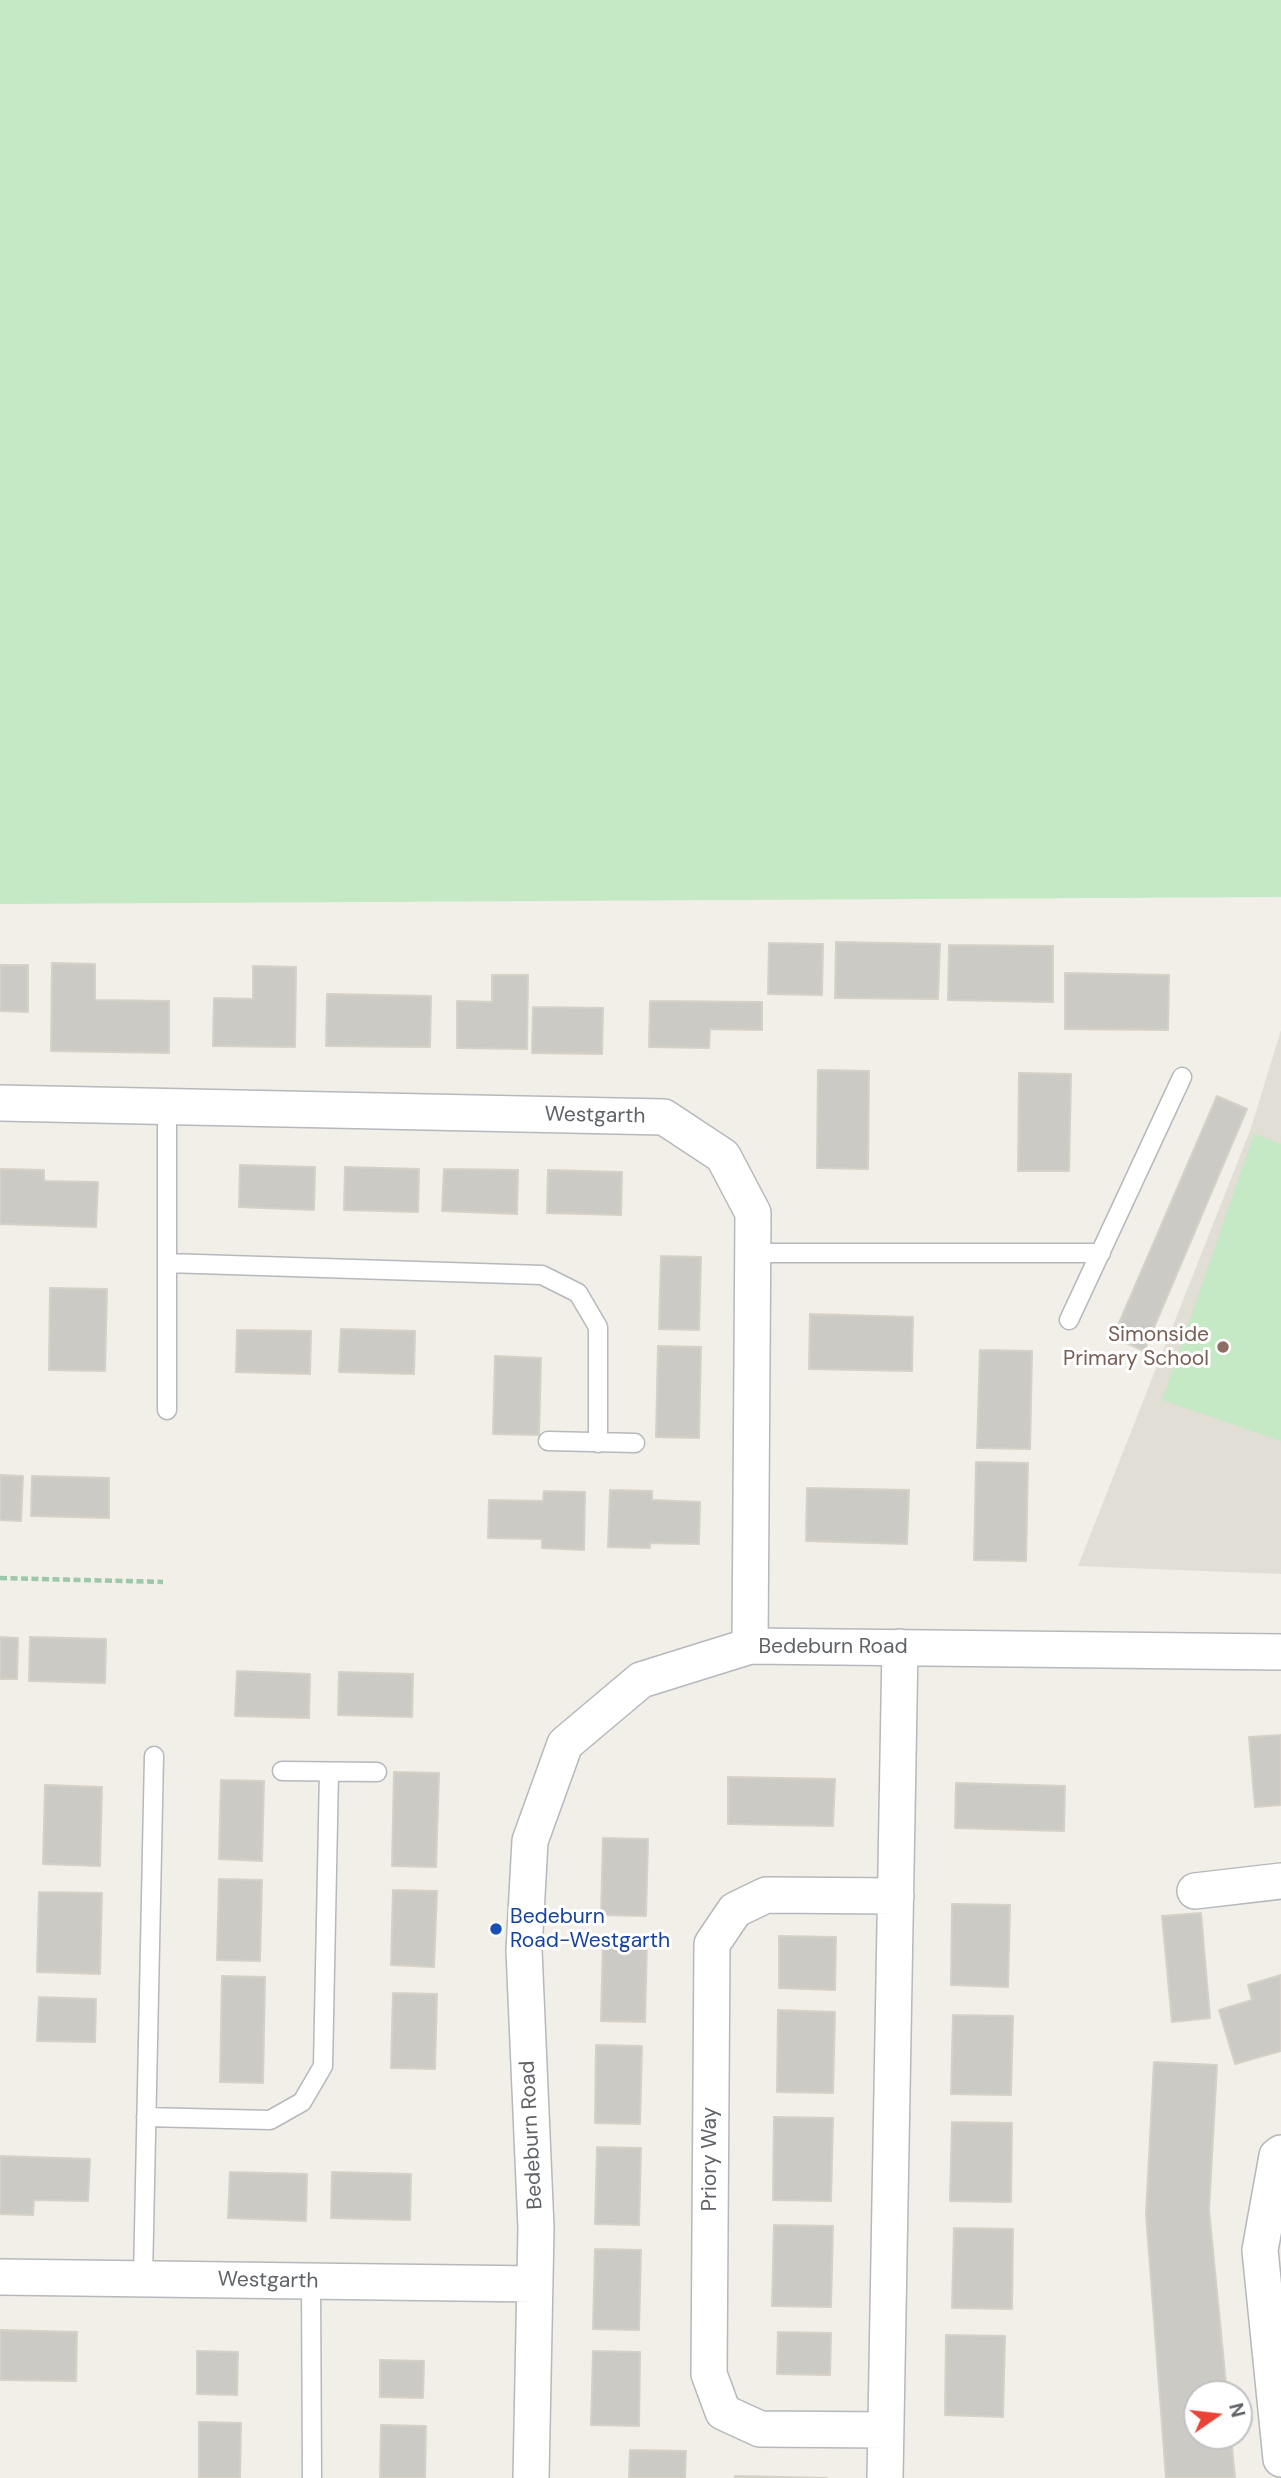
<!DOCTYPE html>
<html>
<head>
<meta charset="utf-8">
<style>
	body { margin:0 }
	#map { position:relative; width:1281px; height:2478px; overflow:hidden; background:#f1efe8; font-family:"DM Sans",sans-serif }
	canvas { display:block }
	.north { position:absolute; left:1183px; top:2380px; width:70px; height:70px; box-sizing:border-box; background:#fff; border:2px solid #bfc1c3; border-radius:50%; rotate:76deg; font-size:19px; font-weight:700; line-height:28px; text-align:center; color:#5f6368 }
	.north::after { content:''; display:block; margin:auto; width:24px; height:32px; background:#ea4335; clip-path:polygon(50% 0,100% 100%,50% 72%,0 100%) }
</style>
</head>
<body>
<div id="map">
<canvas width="1281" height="2478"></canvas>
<div class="north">N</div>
</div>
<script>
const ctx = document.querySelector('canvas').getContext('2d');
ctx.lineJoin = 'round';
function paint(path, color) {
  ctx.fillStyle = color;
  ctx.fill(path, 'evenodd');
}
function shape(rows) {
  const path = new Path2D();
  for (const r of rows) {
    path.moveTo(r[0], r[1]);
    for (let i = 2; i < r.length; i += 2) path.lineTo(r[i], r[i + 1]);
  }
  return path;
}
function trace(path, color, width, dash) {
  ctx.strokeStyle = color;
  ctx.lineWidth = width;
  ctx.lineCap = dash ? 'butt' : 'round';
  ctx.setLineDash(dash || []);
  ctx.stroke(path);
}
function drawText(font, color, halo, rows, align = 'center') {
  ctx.font = font + ' "DM Sans",sans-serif';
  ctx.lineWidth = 6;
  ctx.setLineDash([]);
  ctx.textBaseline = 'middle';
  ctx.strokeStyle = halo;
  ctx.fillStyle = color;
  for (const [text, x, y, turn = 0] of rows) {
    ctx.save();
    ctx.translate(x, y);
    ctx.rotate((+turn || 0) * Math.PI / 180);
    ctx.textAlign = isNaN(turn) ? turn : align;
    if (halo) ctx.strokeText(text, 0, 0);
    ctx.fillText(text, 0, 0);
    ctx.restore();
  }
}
paint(shape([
	[1281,1030,1281,1574,1078,1566,1251,1128]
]), '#e1ded6');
paint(shape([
	[0,0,1281,0,1281,897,0,904],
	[1254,1134,1281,1144,1281,1441,1162,1400]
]), '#c5e8c5');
const building = shape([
	[836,942,940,944,938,999,835,998,836,942],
	[769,943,823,944,822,995,768,994,769,943],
	[949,945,1053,946,1053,1002,948,1000,949,945],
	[52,963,95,964,95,1000,169,1001,169,1053,51,1051,52,963],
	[0,965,28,965,28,1012,0,1011,0,965],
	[253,966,296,967,295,1047,213,1046,214,998,253,999,253,966],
	[1065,973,1169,975,1168,1030,1065,1029,1065,973],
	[492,975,528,975,527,1049,457,1048,457,1001,492,1002,492,975],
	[327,994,431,996,430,1047,326,1046,327,994],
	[650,1001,762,1002,762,1030,710,1029,709,1048,649,1047,650,1001],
	[533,1007,603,1008,602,1054,532,1053,533,1007],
	[818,1070,869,1071,868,1169,817,1168,818,1070],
	[1019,1073,1071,1074,1069,1171,1018,1171,1019,1073],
	[1217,1096,1247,1109,1144,1351,1113,1337,1217,1096],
	[240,1165,315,1167,314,1210,239,1207,240,1165],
	[345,1167,419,1169,418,1212,344,1210,345,1167],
	[0,1169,44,1170,44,1181,98,1182,96,1227,0,1224,0,1169],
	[444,1169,518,1170,517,1214,442,1211,444,1169],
	[548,1170,622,1172,621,1215,547,1213,548,1170],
	[661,1256,701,1257,699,1330,659,1329,661,1256],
	[50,1288,107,1289,105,1371,49,1370,50,1288],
	[810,1314,913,1317,912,1371,809,1369,810,1314],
	[341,1329,415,1331,414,1374,339,1372,341,1329],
	[237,1330,311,1331,310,1374,236,1372,237,1330],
	[658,1346,701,1347,699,1438,656,1437,658,1346],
	[980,1350,1032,1351,1030,1449,977,1448,980,1350],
	[495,1356,541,1358,539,1435,493,1434,495,1356],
	[976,1462,1028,1463,1026,1561,974,1560,976,1462],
	[0,1475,23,1476,21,1521,0,1520,0,1475],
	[32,1476,109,1478,109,1518,31,1516,32,1476],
	[807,1488,909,1490,907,1544,806,1541,807,1488],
	[610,1490,652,1491,652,1500,700,1502,699,1544,650,1543,650,1548,608,1547,610,1490],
	[544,1491,585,1492,584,1550,542,1548,542,1539,488,1538,489,1500,543,1501,544,1491],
	[0,1637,18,1638,17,1679,0,1679,0,1637],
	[30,1637,106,1639,105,1683,29,1681,30,1637],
	[237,1671,310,1674,309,1718,235,1716,237,1671],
	[339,1672,413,1674,412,1717,338,1715,339,1672],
	[1281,1735,1281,1805,1255,1807,1249,1737,1281,1735],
	[394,1772,439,1773,436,1867,392,1866,394,1772],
	[728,1777,835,1779,833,1826,728,1824,728,1777],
	[221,1780,264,1781,262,1861,219,1859,221,1780],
	[956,1783,1065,1786,1064,1831,955,1828,956,1783],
	[45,1785,102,1787,100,1866,43,1864,45,1785],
	[603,1838,648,1839,646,1916,601,1915,603,1838],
	[219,1879,262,1880,260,1961,217,1960,219,1879],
	[393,1890,437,1891,434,1967,391,1965,393,1890],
	[39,1892,102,1893,100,1974,37,1972,39,1892],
	[952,1904,1010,1905,1008,1987,951,1985,952,1904],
	[1201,1913,1210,2018,1172,2022,1162,1916,1201,1913],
	[779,1936,836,1937,835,1990,779,1988,779,1936],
	[603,1941,647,1942,645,2022,601,2021,603,1941],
	[1281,1975,1281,2051,1235,2064,1219,2010,1252,2000,1248,1985,1281,1975],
	[222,1976,265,1977,263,2083,220,2082,222,1976],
	[393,1993,437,1994,435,2069,391,2068,393,1993],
	[39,1997,96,1999,95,2042,37,2041,39,1997],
	[778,2010,835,2012,833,2093,777,2092,778,2010],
	[953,2015,1013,2016,1011,2095,951,2094,953,2015],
	[596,2045,642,2046,640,2124,595,2123,596,2045],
	[1154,2062,1217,2065,1209,2210,1227,2394,1197,2394,1197,2436,1231,2436,1235,2478,1166,2478,1146,2214,1154,2062],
	[774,2117,833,2118,831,2201,773,2200,774,2117],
	[952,2122,1012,2123,1011,2202,950,2201,952,2122],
	[597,2147,641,2148,639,2225,595,2224,597,2147],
	[0,2156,90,2159,88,2201,34,2200,33,2215,0,2214,0,2156],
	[230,2172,307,2174,306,2221,228,2218,230,2172],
	[332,2172,411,2174,410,2220,331,2218,332,2172],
	[774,2225,833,2226,831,2307,772,2306,774,2225],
	[954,2228,1013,2229,1012,2309,952,2308,954,2228],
	[595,2249,641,2250,639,2330,593,2329,595,2249],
	[0,2330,77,2332,76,2381,0,2380,0,2330],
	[778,2332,831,2333,830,2375,777,2374,778,2332],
	[946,2335,1005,2336,1003,2417,945,2415,946,2335],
	[197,2351,238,2352,237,2395,197,2394,197,2351],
	[593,2351,640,2352,639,2426,591,2425,593,2351],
	[380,2360,424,2361,423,2398,380,2397,380,2360],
	[199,2422,241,2423,240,2478,199,2478,199,2422],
	[381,2425,426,2426,425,2478,380,2478,381,2425],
	[630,2450,686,2451,685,2478,629,2478,630,2450],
	[735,2476,827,2478,735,2478,735,2476]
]);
paint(building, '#cccac5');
trace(building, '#d6d1c6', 2);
const lane = shape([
	[167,1107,167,1410],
	[753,1253,1101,1253],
	[167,1263,542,1275,578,1293,598,1327,598,1443],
	[1069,1320,1182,1077],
	[548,1441,635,1443],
	[282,1771,377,1772],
	[146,2117,270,2120,302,2102,323,2066,329,1772],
	[143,2278,154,1756],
	[311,2282,312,2478]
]);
const street = shape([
	[0,1103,664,1117,723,1156,753,1213,750,1646],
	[1195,1891,1281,1881],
	[1281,2153,1277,2156,1260,2250,1281,2459],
	[0,2277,535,2284],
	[885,2430,760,2429,723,2412,709,2374,712,1944,735,1910,766,1895,896,1896],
	[531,2478,536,2228,524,1950,530,1841,565,1744,641,1680,750,1646,1281,1652],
	[885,2478,900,1647]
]);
trace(lane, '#b5b8bc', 21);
trace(street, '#b5b8bc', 38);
trace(shape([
	[0,1578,163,1582]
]), '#9cc7a9', 4.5, [7, 3.5]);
trace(lane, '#fff', 18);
trace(street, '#fff', 35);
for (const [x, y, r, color] of [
	[1223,1347,7,"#8d6e63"],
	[496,1929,7,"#1a4fb4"]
]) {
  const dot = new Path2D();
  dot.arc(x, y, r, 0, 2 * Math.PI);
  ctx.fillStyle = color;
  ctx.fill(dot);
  trace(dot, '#fff', 2.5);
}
drawText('21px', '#5f6368', '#fff', [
	["Westgarth",595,1116,1],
	["Bedeburn Road",833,1647],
	["Bedeburn Road",532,2135,-93],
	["Priory Way",710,2159,-90],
	["Westgarth",268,2281,1]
]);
drawText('21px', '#785e54', '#fff', [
	["Simonside",1209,1335],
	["Primary School",1209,1359]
], 'right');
drawText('21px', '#164399', '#fff', [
	["Bedeburn",510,1917],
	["Road-Westgarth",510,1941]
], 'left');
</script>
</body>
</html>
